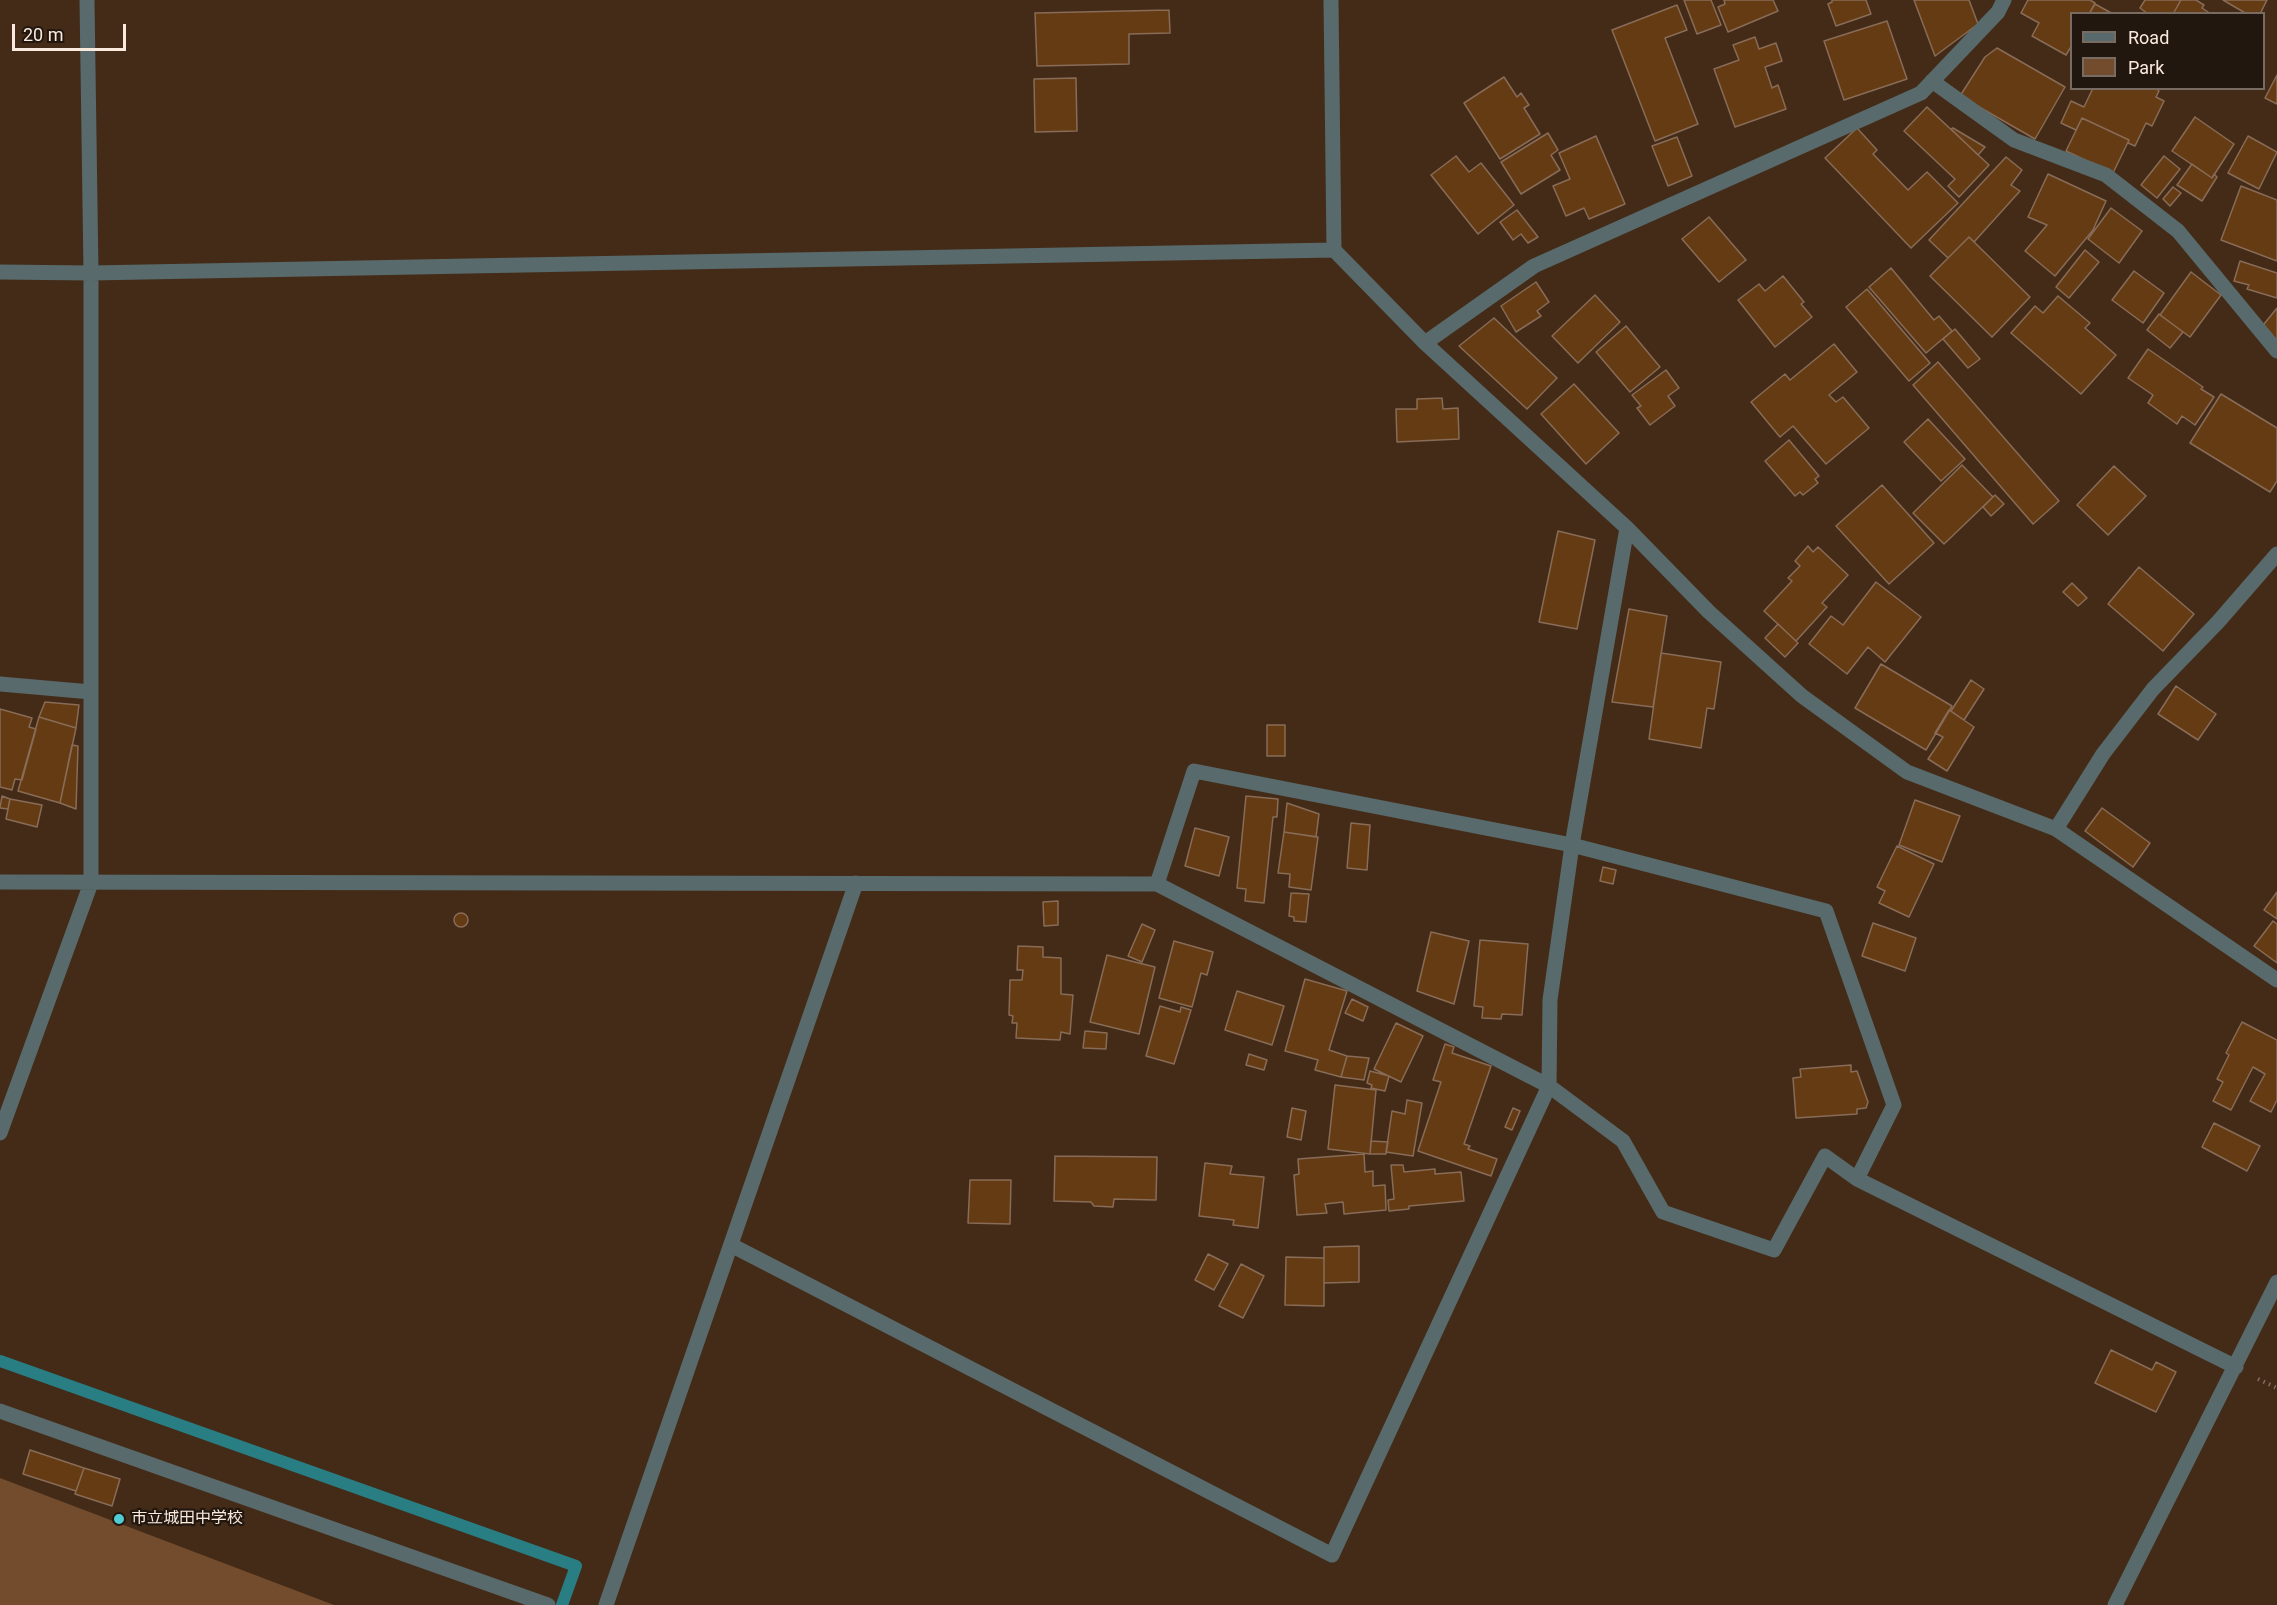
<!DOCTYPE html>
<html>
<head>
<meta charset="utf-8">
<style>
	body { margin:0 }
	#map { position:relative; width:2277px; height:1605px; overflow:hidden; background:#432b18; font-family:Roboto,sans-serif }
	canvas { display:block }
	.legend { position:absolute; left:2070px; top:12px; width:195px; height:78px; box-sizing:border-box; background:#22170e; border:2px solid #786b61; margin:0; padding:8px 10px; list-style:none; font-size:18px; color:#faeade }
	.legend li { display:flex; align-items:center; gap:12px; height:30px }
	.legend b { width:30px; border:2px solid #786b61 }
	.scale { position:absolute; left:12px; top:24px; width:114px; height:27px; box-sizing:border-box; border:3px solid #faeade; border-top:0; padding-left:8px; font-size:18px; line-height:21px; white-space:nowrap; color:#faeade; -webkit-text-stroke:4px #22170e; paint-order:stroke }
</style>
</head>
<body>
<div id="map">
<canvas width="2277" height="1605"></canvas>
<ul class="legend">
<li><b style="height:8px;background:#586a6b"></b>Road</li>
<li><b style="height:16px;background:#724c2c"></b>Park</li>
</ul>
<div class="scale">20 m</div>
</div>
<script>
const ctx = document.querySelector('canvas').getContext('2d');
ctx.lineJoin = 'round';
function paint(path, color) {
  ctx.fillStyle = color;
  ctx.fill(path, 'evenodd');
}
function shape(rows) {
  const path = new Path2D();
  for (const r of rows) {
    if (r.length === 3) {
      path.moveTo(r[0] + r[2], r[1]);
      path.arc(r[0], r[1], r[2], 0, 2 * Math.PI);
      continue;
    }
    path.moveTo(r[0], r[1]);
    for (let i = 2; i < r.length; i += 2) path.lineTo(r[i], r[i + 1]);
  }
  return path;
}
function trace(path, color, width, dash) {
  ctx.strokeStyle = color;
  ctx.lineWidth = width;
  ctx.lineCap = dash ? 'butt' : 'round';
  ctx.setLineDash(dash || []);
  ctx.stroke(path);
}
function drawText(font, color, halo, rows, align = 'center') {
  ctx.font = font + ' Roboto,"Noto Sans JP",sans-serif';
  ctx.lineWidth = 4.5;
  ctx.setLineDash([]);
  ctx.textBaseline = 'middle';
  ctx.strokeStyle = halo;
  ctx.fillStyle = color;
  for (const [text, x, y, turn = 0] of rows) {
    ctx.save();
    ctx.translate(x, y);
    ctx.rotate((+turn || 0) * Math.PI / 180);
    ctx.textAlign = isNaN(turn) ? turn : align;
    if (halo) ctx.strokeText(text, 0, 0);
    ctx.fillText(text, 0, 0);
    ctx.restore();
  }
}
paint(shape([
	[0,1478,334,1605,0,1605]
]), '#724c2c');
trace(shape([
	[0,1361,576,1566,562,1605]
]), '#297e84', 12);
const building = shape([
	[1684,0,1711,0,1721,25,1697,34,1684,0],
	[1724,0,1773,0,1778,11,1728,32,1718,7,1725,4,1724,0],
	[1832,0,1866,0,1871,14,1836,26,1828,4,1832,2,1832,0],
	[1914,0,1969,0,1978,24,1935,56,1914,0],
	[2028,0,2090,0,2095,3,2089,14,2072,14,2072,45,2066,55,2032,36,2039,23,2021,13,2028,0],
	[2145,0,2181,0,2173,14,2148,14,2140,8,2145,0],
	[2181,0,2196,0,2204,5,2202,8,2211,14,2173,14,2181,0],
	[2223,0,2267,0,2260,14,2247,14,2223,0],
	[2095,4,2113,14,2089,14,2095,4],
	[1677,5,1687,30,1665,38,1698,124,1655,141,1612,30,1677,5],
	[1169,10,1170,33,1129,34,1129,64,1037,66,1035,13,1169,10],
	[1887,21,1907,79,1844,100,1824,41,1887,21],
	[1755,37,1759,49,1776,43,1782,61,1765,67,1772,88,1778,85,1786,109,1735,127,1714,69,1739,60,1733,45,1755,37],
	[1997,48,2065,87,2035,139,1960,96,1985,57,1997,48],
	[2277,75,2277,104,2265,98,2277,75],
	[1504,77,1517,97,1521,93,1529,105,1524,108,1540,134,1500,159,1464,103,1504,77],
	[1076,78,1077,131,1035,132,1034,79,1076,78],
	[2093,88,2155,88,2159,91,2156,97,2164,101,2152,126,2146,123,2135,146,2128,143,2129,140,2082,118,2076,130,2061,123,2071,101,2084,107,2093,88],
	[1927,107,1989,165,1959,197,1948,186,1955,179,1904,131,1927,107],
	[2195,117,2234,144,2212,178,2172,151,2195,117],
	[2082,118,2129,140,2113,173,2066,151,2082,118],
	[1857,128,1877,150,1873,154,1908,190,1927,172,1958,203,1911,248,1825,158,1857,128],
	[1953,128,1985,147,1978,155,1951,129,1953,128],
	[1548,133,1558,150,1551,155,1560,170,1521,194,1501,162,1548,133],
	[1596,136,1625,204,1589,219,1584,208,1566,216,1553,186,1570,179,1559,153,1596,136],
	[2248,136,2277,152,2259,189,2228,173,2248,136],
	[1677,137,1692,176,1668,186,1652,146,1677,137],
	[1456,156,1469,172,1481,163,1514,205,1478,234,1431,175,1456,156],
	[2164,156,2180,169,2157,198,2141,185,2164,156],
	[2006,157,2022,170,2011,185,2020,191,1974,242,1969,237,1948,258,1929,240,2006,157],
	[2192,164,2212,178,2214,174,2217,177,2202,201,2177,185,2192,164],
	[2048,174,2106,201,2093,230,2055,276,2025,251,2047,225,2028,217,2048,174],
	[2241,186,2277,200,2277,261,2221,240,2241,186],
	[2173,187,2181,193,2170,206,2163,199,2173,187],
	[2111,208,2142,231,2119,263,2088,239,2111,208],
	[1517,210,1538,237,1528,243,1521,234,1513,240,1500,222,1517,210],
	[1709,217,1746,260,1719,282,1682,239,1709,217],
	[1969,237,2030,297,1992,337,1930,276,1969,237],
	[2085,250,2099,262,2069,298,2056,287,2085,250],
	[2240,261,2277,273,2277,298,2247,289,2249,285,2234,281,2240,261],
	[1891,268,1934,320,1939,316,1952,331,1926,353,1869,287,1891,268],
	[2134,271,2164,293,2143,323,2112,300,2134,271],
	[2191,272,2221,295,2190,337,2160,315,2191,272],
	[1783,276,1804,302,1801,304,1812,317,1775,347,1738,300,1759,284,1765,291,1783,276],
	[1536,282,1549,302,1537,311,1541,316,1516,332,1501,306,1536,282],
	[1867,289,1930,363,1909,381,1846,307,1867,289],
	[1595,295,1620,322,1578,363,1552,336,1595,295],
	[2058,296,2090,323,2085,328,2116,355,2081,394,2011,333,2035,306,2043,313,2058,296],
	[2277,308,2277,344,2260,329,2277,308],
	[2159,314,2183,332,2170,348,2147,330,2159,314],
	[1494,318,1557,378,1527,409,1459,346,1494,318],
	[1626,326,1660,367,1630,392,1596,352,1626,326],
	[1955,329,1980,359,1968,368,1943,339,1955,329],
	[1834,344,1857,372,1829,395,1836,402,1843,397,1869,428,1826,464,1793,426,1780,437,1751,402,1785,374,1790,380,1834,344],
	[2148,349,2203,387,2201,389,2214,397,2195,425,2182,416,2177,424,2148,403,2153,395,2128,378,2148,349],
	[1938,362,2059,501,2033,524,1913,385,1938,362],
	[1666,370,1679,388,1668,396,1675,406,1650,425,1637,408,1641,406,1632,395,1666,370],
	[1574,384,1619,433,1586,464,1541,414,1574,384],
	[2221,394,2277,428,2277,481,2270,492,2190,443,2221,394],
	[1442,398,1443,409,1458,408,1459,439,1397,442,1396,409,1417,409,1417,399,1442,398],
	[1928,419,1965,459,1941,481,1904,442,1928,419],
	[1789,440,1819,476,1815,479,1818,483,1803,495,1800,492,1795,496,1765,461,1789,440],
	[1962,465,1993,497,1944,544,1913,513,1962,465],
	[2114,466,2146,496,2108,535,2077,505,2114,466],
	[1882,485,1934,543,1889,584,1836,526,1882,485],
	[1995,495,2004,504,1991,516,1983,507,1995,495],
	[1558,531,1595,540,1577,629,1539,622,1558,531],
	[1808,546,1813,552,1818,547,1848,575,1822,603,1827,607,1796,641,1764,611,1792,581,1788,578,1800,566,1795,561,1808,546],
	[2139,567,2194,614,2163,651,2108,604,2139,567],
	[1876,582,1921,617,1885,662,1868,647,1847,674,1809,644,1831,616,1843,625,1876,582],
	[2072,583,2087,598,2078,606,2063,592,2072,583],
	[1629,609,1667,616,1653,707,1612,702,1629,609],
	[1778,624,1798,643,1785,657,1765,638,1778,624],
	[1661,653,1721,662,1714,709,1707,708,1701,748,1649,739,1661,653],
	[1881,664,1952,706,1926,750,1855,708,1881,664],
	[1971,680,1984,689,1964,720,1951,711,1971,680],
	[2176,686,2216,714,2198,740,2158,714,2176,686],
	[45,702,79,705,76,728,39,717,45,702],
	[0,709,32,718,29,727,36,729,22,780,15,779,12,790,0,787,0,709],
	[1949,710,1974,727,1947,771,1928,759,1943,737,1935,733,1949,710],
	[39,717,76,728,60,803,18,791,39,717],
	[1267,725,1285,725,1285,756,1267,756,1267,725],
	[72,745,78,746,76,809,60,803,72,745],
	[2,796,10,799,8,809,0,808,2,796],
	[1246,796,1278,799,1277,817,1273,817,1264,903,1245,901,1246,889,1237,888,1246,796],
	[10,799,42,805,37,827,6,819,10,799],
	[1915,800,1960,816,1942,862,1899,845,1915,800],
	[1287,803,1319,814,1316,837,1284,832,1287,803],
	[2102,808,2150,843,2133,867,2085,831,2102,808],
	[1351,823,1370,825,1367,870,1347,868,1351,823],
	[1195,828,1229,837,1219,876,1185,866,1195,828],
	[1284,832,1318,837,1311,890,1289,887,1290,874,1278,873,1284,832],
	[1897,846,1934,864,1909,917,1879,903,1885,891,1877,887,1897,846],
	[1603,867,1616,870,1613,884,1600,881,1603,867],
	[2277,892,2277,919,2264,910,2277,892],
	[1291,893,1309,894,1306,922,1294,921,1294,917,1289,916,1291,893],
	[1058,901,1058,925,1044,926,1043,902,1058,901],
	[461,920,7],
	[2273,921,2277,924,2277,963,2254,946,2273,921],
	[1873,923,1916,938,1905,971,1862,956,1873,923],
	[1142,924,1155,930,1142,962,1128,956,1142,924],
	[1431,932,1469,941,1454,1004,1417,991,1431,932],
	[1480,940,1528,944,1522,1015,1502,1014,1501,1019,1482,1018,1483,1007,1474,1006,1480,940],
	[1174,941,1213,952,1207,975,1201,973,1192,1007,1159,998,1174,941],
	[1018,946,1043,947,1043,957,1061,958,1061,994,1073,995,1070,1034,1061,1032,1060,1040,1016,1038,1017,1023,1012,1023,1013,1016,1009,1015,1010,980,1022,980,1023,970,1017,970,1018,946],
	[1107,955,1155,967,1139,1034,1090,1022,1107,955],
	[1305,979,1347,991,1329,1050,1347,1056,1341,1077,1315,1070,1318,1060,1285,1051,1305,979],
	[1237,991,1284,1006,1272,1045,1225,1030,1237,991],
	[1352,999,1368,1007,1363,1021,1345,1013,1352,999],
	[1160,1006,1180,1012,1181,1007,1191,1010,1174,1064,1146,1056,1160,1006],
	[2242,1022,2277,1040,2277,1100,2271,1112,2250,1101,2265,1074,2253,1067,2231,1110,2213,1101,2223,1082,2217,1079,2229,1055,2226,1053,2242,1022],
	[1396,1023,1423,1036,1401,1082,1374,1069,1396,1023],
	[1085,1031,1107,1033,1106,1049,1083,1048,1085,1031],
	[1445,1044,1454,1047,1452,1053,1491,1066,1464,1144,1470,1146,1468,1149,1497,1159,1491,1176,1418,1151,1441,1082,1433,1080,1445,1044],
	[1249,1054,1267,1060,1264,1070,1246,1065,1249,1054],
	[1347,1056,1369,1058,1364,1080,1341,1077,1347,1056],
	[1851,1065,1851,1072,1857,1071,1868,1102,1866,1108,1857,1109,1857,1114,1796,1118,1793,1078,1801,1077,1800,1069,1851,1065],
	[1370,1071,1389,1076,1385,1091,1371,1088,1372,1085,1367,1083,1370,1071],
	[1335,1085,1376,1090,1370,1154,1328,1149,1335,1085],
	[1407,1100,1422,1103,1413,1156,1386,1152,1392,1111,1405,1114,1407,1100],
	[1292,1108,1306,1111,1301,1140,1287,1137,1292,1108],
	[1513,1108,1520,1111,1512,1130,1505,1127,1513,1108],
	[2214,1123,2260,1146,2247,1171,2202,1147,2214,1123],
	[1371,1141,1388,1142,1386,1154,1370,1154,1371,1141],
	[1364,1154,1365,1172,1373,1171,1373,1186,1385,1185,1386,1210,1344,1214,1343,1202,1325,1204,1327,1213,1297,1215,1294,1175,1299,1174,1298,1159,1364,1154],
	[1055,1156,1157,1157,1156,1200,1114,1199,1113,1207,1094,1206,1091,1202,1054,1201,1055,1156],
	[1205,1163,1232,1166,1230,1174,1264,1177,1258,1228,1233,1225,1234,1220,1199,1216,1205,1163],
	[1391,1165,1403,1165,1404,1172,1435,1169,1435,1174,1461,1172,1464,1201,1409,1206,1409,1209,1389,1211,1388,1200,1394,1199,1391,1165],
	[970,1180,1011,1180,1010,1224,968,1223,970,1180],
	[1359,1246,1359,1282,1324,1283,1324,1247,1359,1246],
	[1208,1254,1228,1264,1214,1290,1195,1280,1208,1254],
	[1286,1257,1324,1258,1324,1306,1285,1305,1286,1257],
	[1241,1264,1264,1276,1243,1318,1219,1306,1241,1264],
	[2111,1350,2152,1370,2156,1362,2176,1372,2156,1412,2095,1383,2111,1350],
	[30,1450,84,1468,76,1491,23,1474,30,1450],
	[84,1468,120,1479,112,1506,75,1494,84,1468]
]);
paint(building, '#653b13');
trace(building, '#886c57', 1.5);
trace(shape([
	[2258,1379,2277,1388]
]), '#846e5e', 4, [1.5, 4.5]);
trace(shape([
	[1331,0,1334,250,1425,343,1627,528,1709,612,1802,696,1907,772,2056,829,2277,980],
	[1932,81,2014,140,2106,175,2178,231,2277,351],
	[0,272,91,273,1334,250],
	[1425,343,1534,266,1921,93,1998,12,2004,0],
	[0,684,91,692],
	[2056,829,2103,754,2153,689,2218,622,2277,554],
	[0,882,1157,884,1194,771,1572,845,1826,911,1894,1105,1857,1179],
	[1157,884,1549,1086,1623,1141,1663,1212,1774,1250,1825,1156,1857,1179,2236,1367],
	[0,1133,91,883,91,273,87,0],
	[731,1245,1332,1555,1549,1086,1550,1000,1572,845,1627,528],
	[0,1411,548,1605],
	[606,1605,856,883],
	[2115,1605,2277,1282]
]), '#586a6b', 15);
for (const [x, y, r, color] of [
	[119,1519,6,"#51ccd5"]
]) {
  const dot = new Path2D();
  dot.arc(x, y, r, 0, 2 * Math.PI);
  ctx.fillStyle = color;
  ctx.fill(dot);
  trace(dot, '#22170e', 2);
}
drawText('16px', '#faeade', '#22170e', [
	["市立城田中学校",131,1519]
], 'left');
</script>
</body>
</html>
